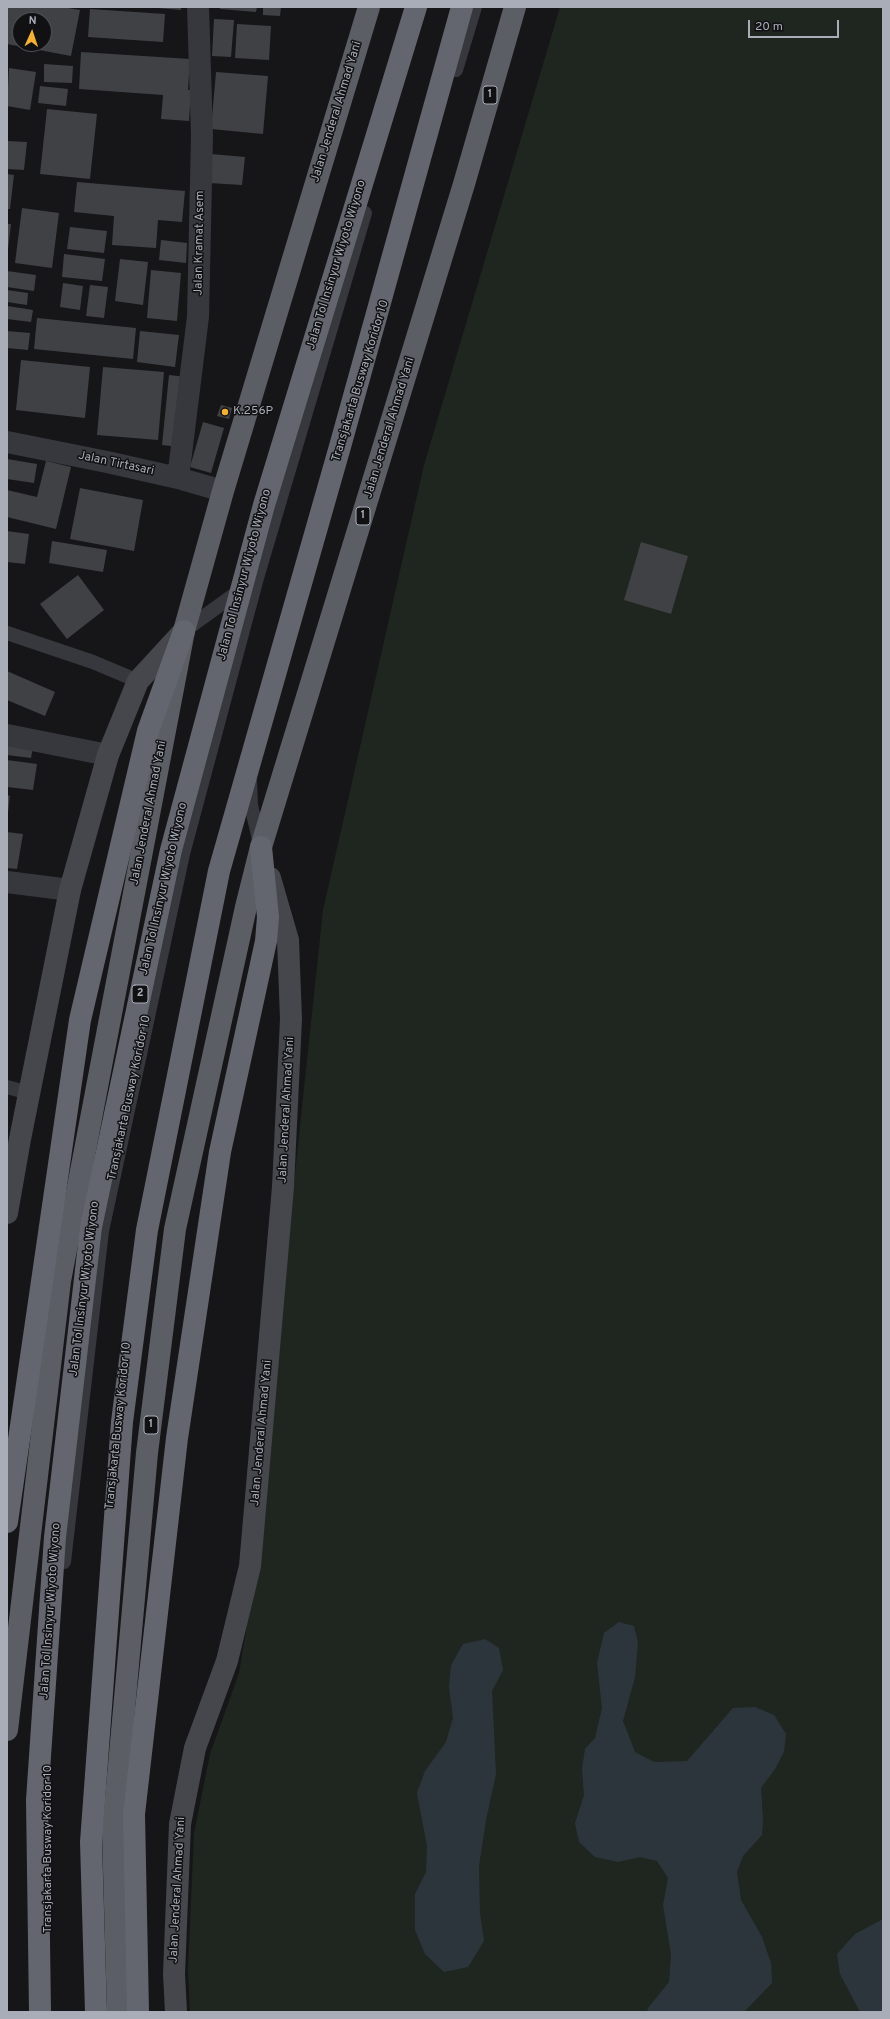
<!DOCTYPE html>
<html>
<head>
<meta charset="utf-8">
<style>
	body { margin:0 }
	#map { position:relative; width:890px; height:2019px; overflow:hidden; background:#161618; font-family:Overpass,sans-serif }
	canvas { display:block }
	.frame { position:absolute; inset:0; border:8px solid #a8adb8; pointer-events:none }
	.north { position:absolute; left:12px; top:12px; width:40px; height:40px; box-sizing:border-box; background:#111113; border:1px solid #4d4f55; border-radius:50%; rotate:3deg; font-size:11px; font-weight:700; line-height:16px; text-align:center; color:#a8adb8 }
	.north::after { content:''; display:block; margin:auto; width:14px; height:18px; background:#f2b134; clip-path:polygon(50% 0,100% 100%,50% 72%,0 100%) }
	.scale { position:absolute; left:748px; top:20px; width:91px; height:18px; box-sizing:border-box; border:2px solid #a8adb8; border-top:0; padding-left:5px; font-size:12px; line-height:14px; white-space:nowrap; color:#a8adb8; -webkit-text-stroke:3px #111113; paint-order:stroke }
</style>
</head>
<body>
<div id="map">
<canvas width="890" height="2019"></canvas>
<div class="frame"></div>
<div class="north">N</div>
<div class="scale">20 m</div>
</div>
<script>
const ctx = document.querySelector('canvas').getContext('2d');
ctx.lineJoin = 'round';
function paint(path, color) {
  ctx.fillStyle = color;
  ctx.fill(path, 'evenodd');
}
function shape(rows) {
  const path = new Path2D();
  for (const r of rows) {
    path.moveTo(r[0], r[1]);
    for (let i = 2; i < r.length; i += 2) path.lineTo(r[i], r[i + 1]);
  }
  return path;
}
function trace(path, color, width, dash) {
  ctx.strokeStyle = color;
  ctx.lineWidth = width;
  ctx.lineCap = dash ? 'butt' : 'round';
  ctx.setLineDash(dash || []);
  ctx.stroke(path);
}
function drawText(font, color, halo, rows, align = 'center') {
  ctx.font = font + ' Overpass,sans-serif';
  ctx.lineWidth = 3;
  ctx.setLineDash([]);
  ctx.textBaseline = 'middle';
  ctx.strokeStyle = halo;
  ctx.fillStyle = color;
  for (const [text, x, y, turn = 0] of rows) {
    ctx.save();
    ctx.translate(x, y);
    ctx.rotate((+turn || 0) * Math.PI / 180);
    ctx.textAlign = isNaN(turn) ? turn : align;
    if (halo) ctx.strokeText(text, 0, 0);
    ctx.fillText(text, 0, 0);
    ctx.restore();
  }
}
paint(shape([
	[560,7,883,7,883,2012,190,2012,188,1970,194,1833,210,1754,239,1673,256,1572,293,1192,323,910,424,465]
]), '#1e261f');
paint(shape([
	[619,1622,634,1626,638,1642,635,1677,623,1721,635,1752,654,1762,687,1761,733,1708,755,1707,774,1715,786,1734,784,1752,775,1769,761,1788,763,1820,762,1835,743,1856,737,1872,741,1900,762,1937,771,1963,772,1983,744,2012,647,2012,648,2008,669,1982,671,1954,663,1905,668,1878,657,1861,640,1857,618,1862,595,1857,579,1842,575,1823,584,1795,582,1769,585,1749,595,1738,602,1708,597,1663,604,1633],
	[485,1639,499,1648,503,1670,492,1691,496,1774,486,1820,479,1866,480,1913,484,1941,468,1967,444,1972,425,1954,415,1930,415,1894,426,1872,427,1846,417,1793,425,1771,446,1742,453,1718,449,1687,451,1665,463,1644],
	[883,1919,883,2012,860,2012,840,1974,837,1954,855,1934]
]), '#2c353c');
paint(shape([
	[7,7,62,7,80,10,71,56,7,44],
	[20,20,44,20,44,44,20,44],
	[146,7,181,7,181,10],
	[220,7,257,7,256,12,220,9],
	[263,7,281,7,280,16,263,15],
	[90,9,165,14,163,42,88,37],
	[214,19,234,20,231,57,212,56],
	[237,24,271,26,269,60,235,58],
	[81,52,190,59,188,90,191,90,189,121,161,119,163,95,79,89],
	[44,64,73,66,72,83,44,82],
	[9,68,36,72,30,110,7,106],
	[216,72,268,76,263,134,211,129],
	[40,86,68,89,66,106,38,103],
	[47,109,97,114,90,179,40,174],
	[7,141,27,142,24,170,7,169],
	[211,154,245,157,242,185,209,183],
	[7,174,14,175,10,209,7,209],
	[77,182,185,191,182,222,158,220,156,248,112,245,114,216,74,212],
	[22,208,59,213,52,268,15,263],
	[7,224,11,224,8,249,7,249],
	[70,227,107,231,104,253,67,249],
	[161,240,187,243,186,263,159,260],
	[64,254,105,259,102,281,62,277],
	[120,259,148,262,143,305,115,301],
	[151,270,181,273,177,321,147,318],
	[7,271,36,275,34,291,7,287],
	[63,283,83,286,80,310,60,307],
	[90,285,108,287,104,318,86,316],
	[7,290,28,293,27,305,7,302],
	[7,306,33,310,31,322,7,319],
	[37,318,136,328,133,359,34,349],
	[7,331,30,333,28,350,7,348],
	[140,331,179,335,175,367,137,362],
	[21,360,90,367,85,418,16,410],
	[103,367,164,372,158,440,97,435],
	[169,375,187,377,180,447,162,445],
	[221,405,232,408,229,419,217,416],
	[203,422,224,428,211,473,190,467],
	[7,459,37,464,34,483,7,479],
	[46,461,71,467,56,529,7,517,7,490,37,497],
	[80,488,143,500,134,551,70,539],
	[7,531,29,534,25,564,7,562],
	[52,541,107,550,103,572,49,563],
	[641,542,688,556,671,614,624,600],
	[78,575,104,610,67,639,40,604],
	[7,671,55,692,45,716,7,700],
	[7,738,34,742,31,758,7,755],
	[7,760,37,764,33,790,7,787],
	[7,795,10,796,8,813,7,813],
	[7,832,23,834,17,869,7,868]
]), '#404145');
trace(shape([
	[456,70,475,7],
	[184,631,242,589],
	[7,633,93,662,138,681],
	[250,780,251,805,260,844],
	[7,1087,29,1093],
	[64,1562,102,1231,183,854,257,578,365,213]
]), '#37383d', 14);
trace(shape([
	[7,442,107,462,178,478,223,491],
	[178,478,198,317,202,135,198,7],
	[7,735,108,755],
	[7,882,70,890]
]), '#37383d', 22);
trace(shape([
	[7,1213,20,1139,70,890,108,755,138,681,184,631],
	[176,2012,174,1974,180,1824,195,1748,227,1661,250,1566,283,1187,291,1019,288,940,270,878]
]), '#45474d', 22);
trace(shape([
	[7,1730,60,1281,184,631,223,491,369,7],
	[118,2012,113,1832,147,1453,175,1229,246,907,261,847,464,184,515,7]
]), '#5b5e65', 22);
trace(shape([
	[7,1522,80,1020,148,731,184,631],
	[138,2012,134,1814,177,1438,220,1152,266,941,268,917,261,847]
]), '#63666e', 22);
trace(shape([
	[40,2012,37,1800,55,1537,91,1227,171,850,264,505,416,7],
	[96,2012,91,1842,122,1422,147,1230,219,871,341,443,462,7]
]), '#63666e', 22);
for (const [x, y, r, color] of [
	[225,412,4,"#f2b134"]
]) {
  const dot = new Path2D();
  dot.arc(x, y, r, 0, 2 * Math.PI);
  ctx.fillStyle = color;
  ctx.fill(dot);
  trace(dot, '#111113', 1.5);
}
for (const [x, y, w] of [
	[490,95,14],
	[363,516,14],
	[140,994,16],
	[151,1425,14]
]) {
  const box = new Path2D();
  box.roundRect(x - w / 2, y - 9, w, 18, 3);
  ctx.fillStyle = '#111113';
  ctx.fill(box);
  trace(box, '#a8adb8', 1);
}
drawText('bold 11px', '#a8adb8', null, [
	["1",490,95],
	["1",363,516],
	["2",140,994],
	["1",151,1425]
]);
drawText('12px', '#a8adb8', '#111113', [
	["Jalan Jenderal Ahmad Yani",337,112,-73],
	["Jalan Kramat Asem",200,243,-89],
	["Jalan Tol Insinyur Wiyoto Wiyono",337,265,-73],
	["Transjakarta Busway Koridor 10",361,381,-73],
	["Jalan Jenderal Ahmad Yani",390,428,-73],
	["Jalan Tirtasari",116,464,12],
	["Jalan Tol Insinyur Wiyoto Wiyono",245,575,-75],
	["Jalan Jenderal Ahmad Yani",149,813,-79],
	["Jalan Tol Insinyur Wiyoto Wiyono",164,889,-77],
	["Transjakarta Busway Koridor 10",130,1098,-78],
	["Jalan Jenderal Ahmad Yani",287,1110,-87],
	["Jalan Tol Insinyur Wiyoto Wiyono",85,1289,-83],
	["Transjakarta Busway Koridor 10",119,1426,-84],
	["Jalan Jenderal Ahmad Yani",262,1433,-85],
	["Jalan Tol Insinyur Wiyoto Wiyono",51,1611,-86],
	["Transjakarta Busway Koridor 10",49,1849,-90],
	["Jalan Jenderal Ahmad Yani",178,1890,-87]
]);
drawText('12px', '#a8adb8', '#111113', [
	["K.256P",233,412]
], 'left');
</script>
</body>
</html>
